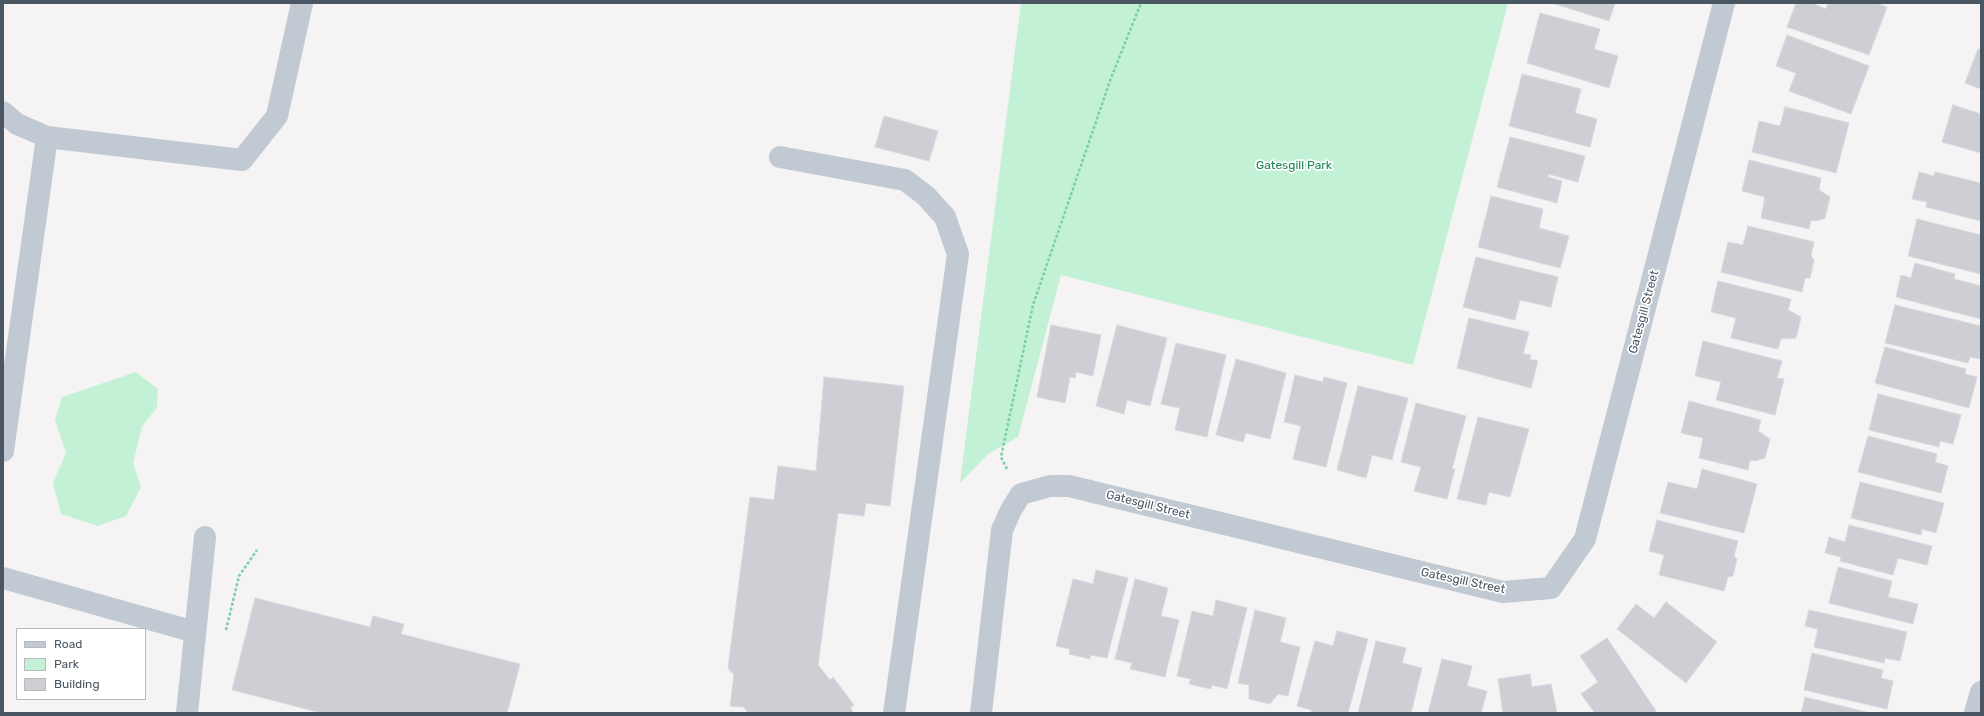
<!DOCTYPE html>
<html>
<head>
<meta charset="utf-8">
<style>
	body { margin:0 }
	#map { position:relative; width:1984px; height:716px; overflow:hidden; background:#f5f3f3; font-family:Rubik,sans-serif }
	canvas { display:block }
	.frame { position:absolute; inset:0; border:4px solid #4a5661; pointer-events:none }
	.legend { position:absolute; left:16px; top:628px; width:130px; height:72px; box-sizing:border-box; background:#fff; border:1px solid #b7bbc0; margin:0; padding:5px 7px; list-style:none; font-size:12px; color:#4a5661 }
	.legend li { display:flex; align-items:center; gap:8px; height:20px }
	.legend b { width:20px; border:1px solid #b7bbc0 }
</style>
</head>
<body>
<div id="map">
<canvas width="1984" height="716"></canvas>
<div class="frame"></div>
<ul class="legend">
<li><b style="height:5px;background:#c1cad2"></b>Road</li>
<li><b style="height:11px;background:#c3f1d5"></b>Park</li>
<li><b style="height:11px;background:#cdcfd5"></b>Building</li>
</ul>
</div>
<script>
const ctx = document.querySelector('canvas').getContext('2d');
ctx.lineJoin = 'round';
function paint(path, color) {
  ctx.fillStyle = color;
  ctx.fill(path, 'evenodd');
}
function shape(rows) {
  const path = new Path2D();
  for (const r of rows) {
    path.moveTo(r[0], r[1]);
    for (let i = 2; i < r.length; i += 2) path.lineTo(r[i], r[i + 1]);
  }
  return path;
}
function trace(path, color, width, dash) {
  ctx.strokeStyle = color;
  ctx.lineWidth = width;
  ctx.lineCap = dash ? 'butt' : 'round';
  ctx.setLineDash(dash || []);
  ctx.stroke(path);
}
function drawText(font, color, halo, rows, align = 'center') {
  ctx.font = font + ' Rubik,sans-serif';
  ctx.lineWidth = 3.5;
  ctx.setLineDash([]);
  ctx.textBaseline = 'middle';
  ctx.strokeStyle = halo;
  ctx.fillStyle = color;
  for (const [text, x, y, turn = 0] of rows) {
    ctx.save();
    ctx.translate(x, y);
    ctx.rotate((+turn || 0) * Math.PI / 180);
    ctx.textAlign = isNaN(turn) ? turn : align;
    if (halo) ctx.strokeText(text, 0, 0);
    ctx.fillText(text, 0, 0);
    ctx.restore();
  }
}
paint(shape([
	[1021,3,1508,3,1413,365,1061,275,1018,437,988,454,960,483],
	[136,372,158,389,157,407,142,427,133,463,141,487,126,516,98,526,61,514,53,483,66,453,55,420,62,397]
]), '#c3f1d5');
const building = shape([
	[1552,3,1615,3,1609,21,1552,3],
	[1796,3,1811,3,1826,9,1828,3,1876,3,1887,7,1869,55,1787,27,1796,3],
	[1540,13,1600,29,1594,49,1618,56,1609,88,1527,63,1540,13],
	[1787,35,1869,66,1851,114,1789,91,1796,73,1776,66,1787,35],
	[1978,49,1981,50,1981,89,1965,83,1978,49],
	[1522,74,1581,89,1575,113,1597,119,1590,147,1509,126,1522,74],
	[1953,105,1981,114,1981,153,1942,142,1953,105],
	[1785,107,1849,123,1836,173,1752,152,1759,121,1780,126,1785,107],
	[884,116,938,131,929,161,875,147,884,116],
	[1510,137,1585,156,1578,182,1548,174,1548,177,1562,181,1557,203,1497,187,1510,137],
	[1749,160,1821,178,1819,190,1830,197,1825,218,1816,221,1811,220,1809,229,1761,218,1765,197,1742,191,1749,160],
	[1919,172,1934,176,1935,172,1981,183,1981,221,1926,207,1927,202,1912,199,1919,172],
	[1491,196,1543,209,1539,228,1569,236,1560,268,1478,247,1491,196],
	[1917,219,1981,235,1981,274,1908,256,1917,219],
	[1748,226,1814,242,1811,256,1814,260,1810,278,1805,278,1802,292,1721,272,1728,242,1743,245,1748,226],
	[1476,257,1558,277,1551,307,1520,300,1515,320,1463,307,1476,257],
	[1915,263,1955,274,1954,279,1981,286,1981,319,1896,297,1901,275,1911,278,1915,263],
	[1718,281,1791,299,1788,310,1801,317,1796,338,1781,339,1778,349,1731,338,1736,318,1711,312,1718,281],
	[1895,305,1981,326,1981,359,1970,357,1968,363,1885,343,1895,305],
	[1469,318,1529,332,1523,354,1531,355,1529,359,1538,361,1531,388,1457,368,1469,318],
	[1051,325,1101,335,1093,376,1076,372,1075,378,1070,377,1065,403,1037,397,1051,325],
	[1117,325,1167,338,1150,406,1127,400,1124,414,1096,406,1117,325],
	[1703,341,1782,361,1777,378,1784,379,1775,415,1716,400,1721,382,1695,376,1703,341],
	[1176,343,1226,355,1207,437,1175,430,1180,408,1161,404,1176,343],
	[1885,347,1966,369,1965,374,1977,377,1969,408,1875,383,1885,347],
	[1236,359,1286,373,1270,439,1246,433,1243,442,1216,435,1236,359],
	[1295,375,1323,382,1324,377,1347,383,1326,467,1293,459,1301,426,1284,422,1295,375],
	[824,377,904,386,890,506,866,503,864,516,838,513,818,665,830,680,833,677,854,705,850,708,854,713,748,713,744,707,730,706,734,675,728,668,750,497,774,500,778,466,816,471,824,377],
	[1358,386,1408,398,1392,460,1372,455,1366,478,1337,470,1358,386],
	[1878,394,1961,415,1953,444,1940,441,1939,447,1869,430,1878,394],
	[1689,401,1761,420,1758,431,1770,439,1765,458,1755,461,1750,460,1748,470,1699,458,1703,438,1681,433,1689,401],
	[1416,403,1466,416,1452,469,1455,469,1447,499,1414,491,1421,467,1401,462,1416,403],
	[1478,417,1529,429,1510,497,1489,492,1486,505,1457,499,1478,417],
	[1868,436,1937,454,1935,462,1948,466,1941,493,1858,472,1868,436],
	[1702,469,1757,484,1744,533,1660,513,1668,482,1697,489,1702,469],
	[1860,482,1944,503,1936,533,1922,529,1921,535,1851,518,1860,482],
	[1657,520,1738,541,1734,556,1737,559,1733,576,1728,577,1724,591,1659,575,1664,555,1649,551,1657,520],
	[1849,525,1932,546,1927,565,1898,558,1893,575,1840,561,1841,557,1825,553,1829,537,1845,542,1849,525],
	[1838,567,1892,581,1888,597,1918,604,1913,624,1829,603,1838,567],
	[1096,570,1128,578,1107,658,1091,655,1090,659,1069,654,1070,649,1056,646,1073,579,1093,584,1096,570],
	[1135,579,1168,588,1161,616,1179,620,1165,677,1130,669,1132,663,1115,659,1135,579],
	[255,598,370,627,373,616,404,624,401,634,520,664,507,713,322,713,232,690,255,598],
	[1216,600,1247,608,1227,689,1212,685,1211,689,1189,684,1191,679,1177,676,1192,611,1213,616,1216,600],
	[1666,602,1717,642,1686,683,1617,629,1636,604,1654,618,1666,602],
	[1255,610,1286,618,1280,642,1300,647,1288,696,1278,694,1270,704,1249,699,1249,685,1238,683,1255,610],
	[1809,610,1907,632,1900,661,1885,658,1884,663,1814,647,1818,629,1805,626,1809,610],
	[1337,631,1368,639,1348,713,1312,713,1311,710,1297,706,1315,641,1333,646,1337,631],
	[1607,638,1656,711,1652,713,1595,713,1581,694,1598,682,1580,656,1607,638],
	[1376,641,1406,648,1402,663,1422,668,1411,713,1358,713,1376,641],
	[1812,653,1883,670,1881,678,1893,681,1887,709,1804,690,1812,653],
	[1442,659,1472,666,1467,686,1487,691,1481,713,1428,713,1442,659],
	[1530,674,1532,687,1551,684,1557,713,1503,713,1498,679,1530,674],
	[1805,697,1870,713,1801,713,1805,697]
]);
paint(building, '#cdcfd5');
trace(building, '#d7d9de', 1);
trace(shape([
	[1007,469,1001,457,1033,305,1111,78,1141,3],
	[226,630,239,576,257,550]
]), '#7ad0a6', 2.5, [3, 2]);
trace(shape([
	[3,112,17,124,47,137,242,160,277,116,302,3],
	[780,157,905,180,926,196,945,217,958,254,894,713],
	[3,451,47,137],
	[3,578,195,632],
	[187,713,205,537],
	[981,713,1002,530,1011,510,1021,494,1050,486,1069,486,1503,592,1551,588,1585,539,1724,3],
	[1975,713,1981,692]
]), '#c1cad2', 22);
drawText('12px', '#17864f', '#fff', [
	["Gatesgill Park",1294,166]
]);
drawText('12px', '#4a5661', '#fff', [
	["Gatesgill Street",1644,312,-75],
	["Gatesgill Street",1148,505,14],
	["Gatesgill Street",1463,581,12]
]);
</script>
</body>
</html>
